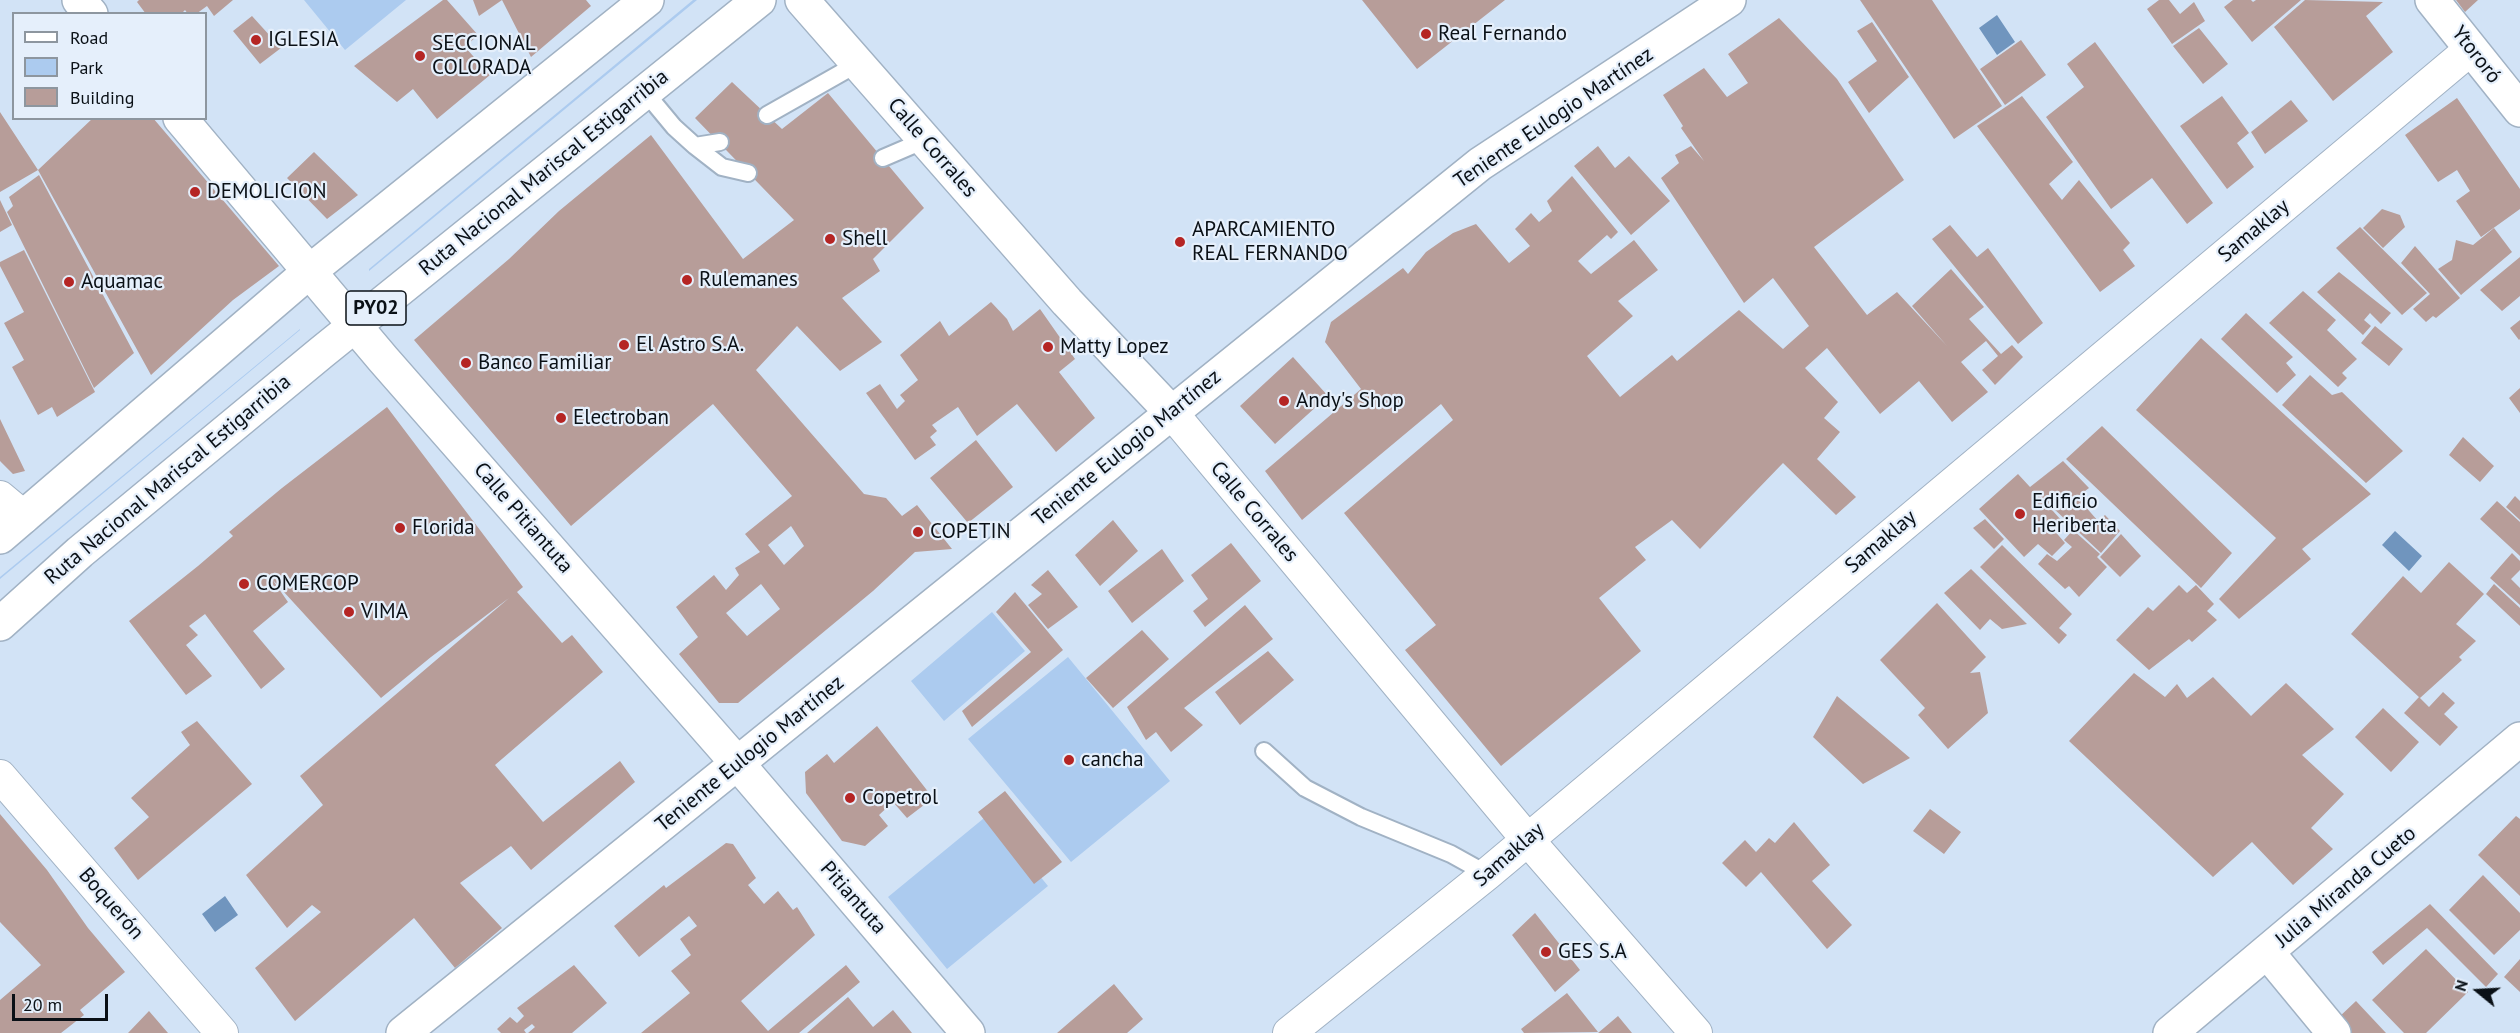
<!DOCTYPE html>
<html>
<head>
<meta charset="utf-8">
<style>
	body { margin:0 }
	#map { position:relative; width:2520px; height:1033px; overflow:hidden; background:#d2e3f6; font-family:"PT Sans",sans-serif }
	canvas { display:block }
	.legend { position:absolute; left:12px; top:12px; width:195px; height:108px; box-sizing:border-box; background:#e5effb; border:2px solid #8d969f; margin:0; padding:8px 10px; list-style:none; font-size:18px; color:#0a1016 }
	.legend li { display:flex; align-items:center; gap:12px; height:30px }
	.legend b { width:30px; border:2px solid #8d969f }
	.north { position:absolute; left:2448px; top:961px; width:60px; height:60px; -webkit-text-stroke:4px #e5effb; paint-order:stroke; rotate:288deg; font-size:16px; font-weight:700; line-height:24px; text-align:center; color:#0a1016 }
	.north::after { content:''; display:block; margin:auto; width:21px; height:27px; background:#0a1016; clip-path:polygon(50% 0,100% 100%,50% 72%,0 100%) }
	.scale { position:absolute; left:12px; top:994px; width:96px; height:27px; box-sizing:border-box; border:3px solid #0a1016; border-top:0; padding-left:8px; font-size:18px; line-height:21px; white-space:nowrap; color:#0a1016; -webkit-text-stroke:4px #e5effb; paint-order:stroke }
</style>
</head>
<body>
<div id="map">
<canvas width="2520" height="1033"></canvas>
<ul class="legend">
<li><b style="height:8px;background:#fff"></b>Road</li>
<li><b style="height:16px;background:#accbef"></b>Park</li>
<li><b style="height:16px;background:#b79d99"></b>Building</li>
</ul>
<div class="north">N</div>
<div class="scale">20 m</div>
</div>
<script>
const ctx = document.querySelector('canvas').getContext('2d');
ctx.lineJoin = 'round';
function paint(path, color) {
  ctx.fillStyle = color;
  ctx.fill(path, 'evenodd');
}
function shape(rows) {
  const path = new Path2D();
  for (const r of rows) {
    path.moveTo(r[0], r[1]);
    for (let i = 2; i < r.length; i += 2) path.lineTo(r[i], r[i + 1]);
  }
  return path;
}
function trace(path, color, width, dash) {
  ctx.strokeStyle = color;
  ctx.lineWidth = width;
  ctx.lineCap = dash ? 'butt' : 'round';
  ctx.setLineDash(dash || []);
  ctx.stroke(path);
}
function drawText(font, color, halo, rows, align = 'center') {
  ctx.font = font + ' "PT Sans",sans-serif';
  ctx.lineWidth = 4.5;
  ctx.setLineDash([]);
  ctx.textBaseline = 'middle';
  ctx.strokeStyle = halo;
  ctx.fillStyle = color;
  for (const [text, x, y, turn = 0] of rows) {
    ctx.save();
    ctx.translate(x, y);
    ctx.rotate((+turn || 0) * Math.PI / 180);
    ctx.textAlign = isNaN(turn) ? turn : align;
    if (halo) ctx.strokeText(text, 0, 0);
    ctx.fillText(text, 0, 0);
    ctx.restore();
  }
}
paint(shape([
	[304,0,406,0,345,50],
	[693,0,697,0,369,271,369,269],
	[300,329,300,330,0,579,0,577],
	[992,612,1025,651,944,721,911,681],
	[1068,657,1170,781,1071,862,968,739],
	[989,814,1048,886,947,969,888,897]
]), '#accbef');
paint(shape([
	[1997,15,2015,42,1997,55,1979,28],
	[2395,531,2422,556,2409,571,2382,545],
	[225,896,238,915,215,932,202,914]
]), '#7095be');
paint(shape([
	[139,0,233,0,214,16,207,6,196,14,188,14,185,10,181,14,146,14,137,2],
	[443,0,447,0,478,35,465,47,490,75,437,119,413,89,397,102,354,66],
	[473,0,586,0,591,6,531,57,502,0,479,16],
	[1362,0,1505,0,1417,69],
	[1860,0,1932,0,2002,106,1954,139],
	[2159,0,2169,0,2180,14,2194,2,2205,21,2172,44,2147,9],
	[2233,0,2251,0,2253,2,2256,0,2301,0,2252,42,2224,7],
	[2305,0,2383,2,2366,16,2393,52,2333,101,2274,27],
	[2456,0,2478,0,2465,12],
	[252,16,281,48,260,64,233,31],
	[1779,18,1837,79,1904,180,1814,247,1867,315,1897,292,1947,346,1912,306,1951,269,1984,307,1969,319,2001,354,2012,345,2023,357,1995,385,1982,370,1998,356,1986,341,1961,362,1988,392,1952,422,1919,381,1880,414,1827,348,1805,368,1838,402,1824,418,1840,432,1817,459,1856,497,1836,515,1783,463,1700,549,1672,520,1635,547,1646,560,1599,598,1641,651,1501,766,1405,650,1436,625,1344,513,1453,420,1441,404,1302,520,1265,471,1361,389,1325,342,1331,322,1403,268,1408,274,1426,252,1453,233,1476,224,1509,263,1530,246,1515,229,1531,213,1539,222,1552,211,1547,201,1572,176,1618,232,1611,239,1607,235,1578,261,1591,274,1634,240,1658,270,1618,301,1633,316,1587,356,1620,397,1672,355,1677,361,1739,310,1783,349,1809,326,1773,278,1744,303,1661,178,1679,163,1675,155,1691,146,1704,161,1681,128,1683,126,1663,95,1704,68,1727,97,1748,83,1728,54],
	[1872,22,1909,77,1869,113,1848,82,1877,61,1857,31],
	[2199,28,2228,64,2203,84,2173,46],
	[2021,40,2046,75,2005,105,1980,69],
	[2095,42,2213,203,2187,224,2152,178,2111,209,2046,117,2084,87,2067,64],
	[732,82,782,129,828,93,924,208,873,259,880,271,842,298,882,342,840,371,797,326,756,370,864,494,886,498,902,516,917,505,952,549,915,552,873,591,738,703,719,703,679,654,698,637,676,607,714,575,726,590,739,575,735,568,760,552,745,534,792,496,713,404,571,526,414,340,509,259,559,211,651,135,743,259,794,220,695,118],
	[791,526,804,546,784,565,768,545],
	[761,584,780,609,747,636,726,613],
	[2022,96,2073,162,2049,184,2062,200,2079,180,2130,243,2123,250,2135,266,2100,292,1977,126],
	[2222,96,2249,133,2237,143,2254,167,2227,189,2180,126],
	[2457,98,2520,189,2520,209,2481,237,2456,201,2470,191,2457,170,2438,182,2405,135],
	[2291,100,2308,121,2265,154,2251,132],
	[0,112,38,170,0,192],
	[93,118,153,118,279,266,233,300,151,375,38,170],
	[1598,146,1615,168,1629,156,1670,201,1631,235,1574,166],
	[314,152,358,195,327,219,287,178],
	[39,175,134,353,94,388,7,212,13,206,9,197],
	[0,200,12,225,0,232],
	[2382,209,2400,215,2405,227,2383,248,2363,228],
	[1950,225,1977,257,1988,248,2043,323,2018,344,1932,239],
	[2360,227,2427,293,2402,315,2336,248],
	[2494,228,2512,252,2461,295,2438,269,2452,260,2456,240,2473,245],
	[2415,246,2460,298,2436,318,2433,316,2426,322,2413,309,2430,294,2401,263],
	[24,250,95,392,57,417,52,407,38,415,12,367,24,360,4,323,24,312,0,266,0,262],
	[2520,257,2520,296,2502,311,2480,290],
	[2339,272,2391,313,2381,324,2370,313,2364,320,2371,326,2363,335,2317,292],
	[2303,291,2336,320,2327,330,2357,359,2342,373,2347,378,2338,387,2269,323],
	[991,302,1007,319,1013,331,1040,309,1075,359,1059,372,1095,418,1056,452,1017,404,977,436,958,407,932,425,937,431,930,437,936,445,915,460,866,393,880,384,897,409,905,401,900,395,918,380,900,355,940,321,949,336],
	[2246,313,2293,357,2286,363,2296,375,2277,393,2221,339],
	[2520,320,2520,339,2519,340,2510,328],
	[2375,326,2403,349,2389,366,2361,343],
	[2201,338,2371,494,2302,549,2311,559,2239,619,2219,599,2276,538,2136,410],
	[1293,357,1328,396,1275,444,1240,406],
	[2310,375,2332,395,2342,392,2403,451,2366,483,2282,405],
	[2520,388,2520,413,2509,398],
	[387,407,523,587,517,592,562,643,572,635,603,672,495,765,543,822,620,761,635,782,531,870,511,846,460,883,502,928,455,968,414,918,295,1021,255,968,321,912,312,905,287,928,246,875,323,805,300,776,509,598,431,657,381,698,272,579,288,602,253,631,285,669,261,689,205,614,189,626,198,635,186,645,212,676,186,695,129,621,198,566,233,536,229,532,282,488],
	[0,419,25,471,13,474,0,461],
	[2102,426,2232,553,2201,588,2066,459],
	[2463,437,2494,466,2480,482,2449,455],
	[976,440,1013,487,968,523,930,478],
	[2063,461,2089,488,2077,497,2098,521,2105,515,2120,531,2101,553,2036,492,2061,520,2053,529,2065,543,2052,556,2038,544,2024,557,1979,509,2018,474,2030,487],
	[2515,496,2520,501,2520,520,2506,507],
	[2497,501,2520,522,2520,556,2480,519],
	[1985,519,2004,539,1994,549,1973,528],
	[1113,520,1138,551,1100,586,1075,555],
	[2073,530,2100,554,2097,557,2107,567,2079,597,2069,586,2065,589,2038,564,2047,554,2057,561,2072,547,2064,540],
	[2121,534,2141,556,2120,577,2100,557],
	[1231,543,1261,581,1205,627,1193,611,1208,599,1191,575],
	[2002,545,2072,614,2059,628,2067,635,2059,644,1980,567],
	[1162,549,1184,581,1132,623,1108,591],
	[2512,553,2520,561,2520,570,2511,579,2520,588,2520,605,2490,578],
	[2449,562,2484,594,2456,624,2476,641,2459,657,2462,660,2420,698,2351,634,2403,576,2421,593],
	[1971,569,2027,624,2002,629,1990,619,1980,630,1944,593],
	[1048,570,1078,607,1048,629,1028,605,1042,594,1031,585],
	[2494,584,2520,608,2520,626,2486,594],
	[2179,585,2187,593,2196,585,2214,604,2207,611,2217,620,2192,642,2189,639,2149,670,2116,640,2148,607,2153,611],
	[1015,592,1063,650,972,727,962,711,1031,652,996,612],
	[1937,603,1986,657,1970,673,1980,672,1988,713,1948,749,1918,715,1925,708,1880,660],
	[1245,605,1273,639,1184,708,1203,725,1171,752,1156,732,1146,740,1127,707],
	[1142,630,1169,659,1113,708,1086,678],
	[1268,651,1294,680,1240,725,1215,692],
	[2134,673,2165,697,2177,684,2187,698,2213,677,2251,716,2286,683,2334,729,2302,755,2344,794,2311,828,2333,849,2293,885,2252,842,2213,877,2069,741],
	[2443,692,2455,703,2444,714,2458,727,2440,746,2404,713,2419,697,2429,707],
	[1837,696,1910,758,1863,784,1813,737],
	[2383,708,2419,742,2391,772,2355,737],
	[197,721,252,784,138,880,114,848,149,817,131,798,190,745,181,732],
	[877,726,933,798,907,818,893,802,879,815,888,826,865,846,842,841,806,793,805,772,827,754,834,763],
	[1005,791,1062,862,1034,884,978,812],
	[1930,809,1961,832,1944,854,1913,831],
	[0,814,47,870,88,928,125,972,80,1010,84,1015,61,1033,0,1033,0,1000,41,965,0,922],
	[2516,816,2520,819,2520,896,2478,855],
	[1794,822,1830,865,1812,881,1852,925,1827,949,1761,872,1746,887,1722,863,1745,840,1756,852,1769,838,1775,843],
	[726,843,733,844,756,878,748,885,764,904,778,891,793,910,797,907,815,935,741,1001,768,1031,846,965,860,982,799,1033,641,1033,690,993,671,971,691,955,680,939,697,926,689,916,639,957,614,926,664,885,666,888],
	[2483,875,2520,913,2520,930,2494,955,2449,910],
	[2430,904,2498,974,2486,987,2427,928,2383,965,2372,952],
	[1535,913,1580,970,1555,992,1512,935],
	[2426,949,2468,992,2426,1033,2404,1033,2372,1000],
	[2520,959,2520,992,2504,977],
	[574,965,607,1003,572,1033,528,1033,535,1027,532,1024,524,1030,526,1033,501,1033,497,1029,510,1017,517,1023,524,1016,517,1008],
	[1114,984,1143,1019,1127,1033,1057,1033],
	[1567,993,1598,1032,1524,1033,1521,1029],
	[848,997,873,1027,893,1010,912,1033,807,1033],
	[2356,1001,2386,1033,2351,1033,2337,1019],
	[149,1011,168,1033,128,1033],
	[1618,1016,1632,1033,1598,1033]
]), '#b79d99');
const service = shape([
	[645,92,674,127,695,146,722,167,748,173],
	[767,115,857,64],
	[695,146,720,142],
	[883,158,925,140],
	[1264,751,1305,788,1361,817,1451,854,1487,874]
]);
const minor = shape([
	[1171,412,1527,839,1696,1033],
	[0,497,24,517],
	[0,776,222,1033],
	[1289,1033,1487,874,2471,49]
]);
const tertiary = shape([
	[79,0,91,14],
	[802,0,1067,302,1171,412],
	[2432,0,2520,110],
	[180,118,383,359,738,764,968,1033],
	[2268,953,2334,1033],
	[403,1033,1480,164,1729,0],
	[2170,1033,2520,739]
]);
const trunk = shape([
	[0,537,310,271,647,0],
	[0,624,80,552,322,352,759,0]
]);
trace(service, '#a1b2c4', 20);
trace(minor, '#a1b2c4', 34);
trace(tertiary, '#a1b2c4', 36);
trace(trunk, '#a1b2c4', 36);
trace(service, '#fff', 16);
trace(minor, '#fff', 32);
trace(tertiary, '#fff', 33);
trace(trunk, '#fff', 33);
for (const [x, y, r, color] of [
	[1426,34,6,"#b52524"],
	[256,40,6,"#b52524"],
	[420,56,6,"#b52524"],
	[195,192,6,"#b52524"],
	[830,239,6,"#b52524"],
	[1180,242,6,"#b52524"],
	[687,280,6,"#b52524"],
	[69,282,6,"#b52524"],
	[624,345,6,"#b52524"],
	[1048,347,6,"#b52524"],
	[466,363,6,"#b52524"],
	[1284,401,6,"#b52524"],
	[561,418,6,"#b52524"],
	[2020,514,6,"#b52524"],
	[400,528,6,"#b52524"],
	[918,532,6,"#b52524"],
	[244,584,6,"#b52524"],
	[349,612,6,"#b52524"],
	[1069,760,6,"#b52524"],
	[850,798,6,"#b52524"],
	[1546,952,6,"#b52524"]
]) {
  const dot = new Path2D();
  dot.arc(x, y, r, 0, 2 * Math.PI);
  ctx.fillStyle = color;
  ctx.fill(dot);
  trace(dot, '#e5effb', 2);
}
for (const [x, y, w] of [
	[376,308,60]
]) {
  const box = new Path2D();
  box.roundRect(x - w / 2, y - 17, w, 34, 4.5);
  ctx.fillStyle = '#e5effb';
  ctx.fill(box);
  trace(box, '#0a1016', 1.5);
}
drawText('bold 20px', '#0a1016', null, [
	["PY02",376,308]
]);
drawText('21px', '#0a1016', '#e5effb', [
	["Real Fernando",1438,34],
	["IGLESIA",268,40],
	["SECCIONAL",432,44],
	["COLORADA",432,68],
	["DEMOLICION",207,192],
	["APARCAMIENTO",1192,230],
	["REAL FERNANDO",1192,254],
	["Shell",842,239],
	["Rulemanes",699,280],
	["Aquamac",81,282],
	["El Astro S.A.",636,345],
	["Matty Lopez",1060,347],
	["Banco Familiar",478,363],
	["Andy's Shop",1296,401],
	["Electroban",573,418],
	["Edificio",2032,502],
	["Heriberta",2032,526],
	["Florida",412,528],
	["COPETIN",930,532],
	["COMERCOP",256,584],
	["VIMA",361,612],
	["cancha",1081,760],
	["Copetrol",862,798],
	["GES S.A",1558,952]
], 'left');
drawText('21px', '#0a1016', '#e5effb', [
	["Ytororó",2476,55,52],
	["Teniente Eulogio Martínez",1554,118,-34],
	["Calle Corrales",932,148,49],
	["Ruta Nacional Mariscal Estigarribia",544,173,-39],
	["Samaklay",2254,231,-40],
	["Teniente Eulogio Martínez",1127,448,-39],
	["Ruta Nacional Mariscal Estigarribia",168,480,-40],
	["Calle Corrales",1254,512,50],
	["Calle Pitiantuta",523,518,49],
	["Samaklay",1881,542,-40],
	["Teniente Eulogio Martínez",750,754,-39],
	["Samaklay",1509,855,-41],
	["Julia Miranda Cueto",2346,887,-40],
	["Pitiantuta",853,898,49],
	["Boquerón",111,904,49]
]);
</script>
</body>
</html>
